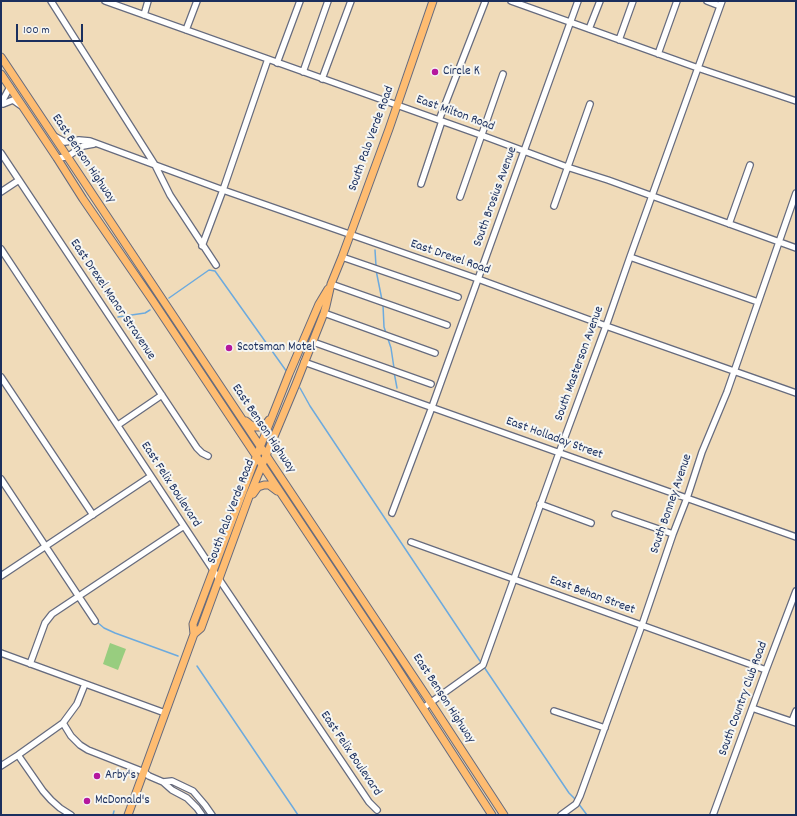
<!DOCTYPE html>
<html>
<head>
<meta charset="utf-8">
<style>
	body { margin:0 }
	#map { position:relative; width:797px; height:816px; overflow:hidden; background:#f0dbb9; font-family:Dekko,sans-serif }
	canvas { display:block }
	.frame { position:absolute; inset:0; border:2px solid #1b2f5e; pointer-events:none }
	.scale { position:absolute; left:16px; top:24px; width:67px; height:18px; box-sizing:border-box; border:2px solid #1b2f5e; border-top:0; padding-left:5px; font-size:12px; line-height:14px; white-space:nowrap; color:#1b2f5e; -webkit-text-stroke:3px #f6f6f2; paint-order:stroke }
</style>
</head>
<body>
<div id="map">
<canvas width="797" height="816"></canvas>
<div class="frame"></div>
<div class="scale">100 m</div>
</div>
<script>
const ctx = document.querySelector('canvas').getContext('2d');
ctx.lineJoin = 'round';
function paint(path, color) {
  ctx.fillStyle = color;
  ctx.fill(path, 'evenodd');
}
function shape(rows) {
  const path = new Path2D();
  for (const r of rows) {
    path.moveTo(r[0], r[1]);
    for (let i = 2; i < r.length; i += 2) path.lineTo(r[i], r[i + 1]);
  }
  return path;
}
function trace(path, color, width, dash) {
  ctx.strokeStyle = color;
  ctx.lineWidth = width;
  ctx.lineCap = dash ? 'butt' : 'round';
  ctx.setLineDash(dash || []);
  ctx.stroke(path);
}
function drawText(font, color, halo, rows, align = 'center') {
  ctx.font = font + ' Dekko,sans-serif';
  ctx.lineWidth = 4;
  ctx.setLineDash([]);
  ctx.textBaseline = 'middle';
  ctx.strokeStyle = halo;
  ctx.fillStyle = color;
  for (const [text, x, y, turn = 0] of rows) {
    ctx.save();
    ctx.translate(x, y);
    ctx.rotate((+turn || 0) * Math.PI / 180);
    ctx.textAlign = isNaN(turn) ? turn : align;
    if (halo) ctx.strokeText(text, 0, 0);
    ctx.fillText(text, 0, 0);
    ctx.restore();
  }
}
paint(shape([
	[110,643,126,649,118,670,103,664]
]), '#98cd7f');
trace(shape([
	[375,250,376,266],
	[376,270,382,300],
	[169,298,209,270,215,271,287,372],
	[383,305,384,327,386,333],
	[118,317,145,313,150,310],
	[388,339,391,348,394,368],
	[394,372,397,388],
	[300,388,310,406,482,664],
	[97,622,104,628,115,633,178,656],
	[197,666,292,806,298,815],
	[484,667,569,793,576,800],
	[578,803,587,815],
	[113,815,114,811]
]), '#6caade', 1.5);
const minor = shape([
	[51,1,155,165,170,195,216,265],
	[105,1,481,135,567,167,608,180,796,248],
	[511,1,698,68,796,101],
	[707,1,720,6],
	[144,15,148,1],
	[589,29,600,1],
	[186,30,197,1],
	[619,40,633,1],
	[658,54,677,1],
	[277,63,300,1],
	[303,72,328,1],
	[322,79,351,1],
	[1,100,4,98,10,87],
	[1,103,3,104,13,100,20,105],
	[439,120,485,2],
	[54,136,65,142,79,140,90,141,223,190,478,279,606,326,796,393],
	[1,153,197,448,202,453,208,456],
	[57,158,67,157,83,146,94,144],
	[421,184,442,121],
	[1,192,19,180],
	[460,197,503,74],
	[554,206,590,104],
	[729,224,750,165],
	[202,246,223,190,268,59],
	[1,249,219,579,369,802,377,810],
	[342,257,458,297],
	[630,257,758,302],
	[331,284,447,325],
	[324,313,435,353],
	[313,342,431,384],
	[304,362,796,537],
	[1,377,93,515],
	[118,425,162,395],
	[1,479,95,621],
	[540,504,591,523],
	[392,513,432,407,578,1],
	[615,514,673,534],
	[411,542,766,670],
	[1,576,151,476],
	[1,653,165,713],
	[30,664,45,623,52,614,184,526],
	[423,708,483,665,559,453,606,326,630,257,722,1],
	[752,708,796,723],
	[554,711,605,728],
	[792,721,796,711],
	[63,723,71,736,80,745,88,750,144,772,149,776,163,782],
	[18,755,43,791,51,800,60,808,71,815],
	[1,766,18,755,63,723,77,704,85,684],
	[202,815,197,808,187,798,172,790,163,782,172,781,193,791,205,805,212,815],
	[561,815,576,804,580,796,642,625,673,534,687,498,702,452,727,392,796,193],
	[713,815,766,670,796,591]
]);
const major = shape([
	[1,57,431,703,504,815],
	[1,74,57,158,83,199,153,301,388,654,492,815],
	[246,421,251,425,255,427,260,427,266,424,269,420],
	[253,494,258,487,264,485,269,485,277,491],
	[194,634,201,628,250,494,296,384,324,313,326,306,331,284,342,257,389,129,433,1],
	[128,815,194,634,193,624,253,465,289,374,319,304,328,289]
]);
trace(minor, '#666b7e', 8);
trace(major, '#666b7e', 9);
trace(minor, '#fff', 5.5);
trace(major, '#febc71', 7);
for (const [x, y, r, color] of [
	[435,72,4,"#b5179e"],
	[229,348,4,"#b5179e"],
	[97,776,4,"#b5179e"],
	[87,801,4,"#b5179e"]
]) {
  const dot = new Path2D();
  dot.arc(x, y, r, 0, 2 * Math.PI);
  ctx.fillStyle = color;
  ctx.fill(dot);
  trace(dot, '#f6f6f2', 1.5);
}
drawText('13px', '#1b2f5e', '#f6f6f2', [
	["Circle K",443,72],
	["Scotsman Motel",237,348],
	["Arby's",105,776],
	["McDonald's",95,801]
], 'left');
drawText('13px', '#1b2f5e', '#f6f6f2', [
	["East Milton Road",455,114,20],
	["South Palo Verde Road",372,139,-70],
	["East Benson Highway",83,159,56],
	["South Brosius Avenue",496,197,-70],
	["East Drexel Road",450,258,19],
	["East Drexel Manor Stravenue",112,300,56],
	["South Masterson Avenue",580,364,-70],
	["East Benson Highway",263,429,56],
	["East Holladay Street",554,439,20],
	["East Felix Boulevard",170,485,57],
	["South Bonney Avenue",672,504,-71],
	["South Palo Verde Road",232,512,-69],
	["East Behan Street",592,596,20],
	["East Benson Highway",443,699,57],
	["South Country Club Road",744,699,-70],
	["East Felix Boulevard",350,754,56]
]);
</script>
</body>
</html>
